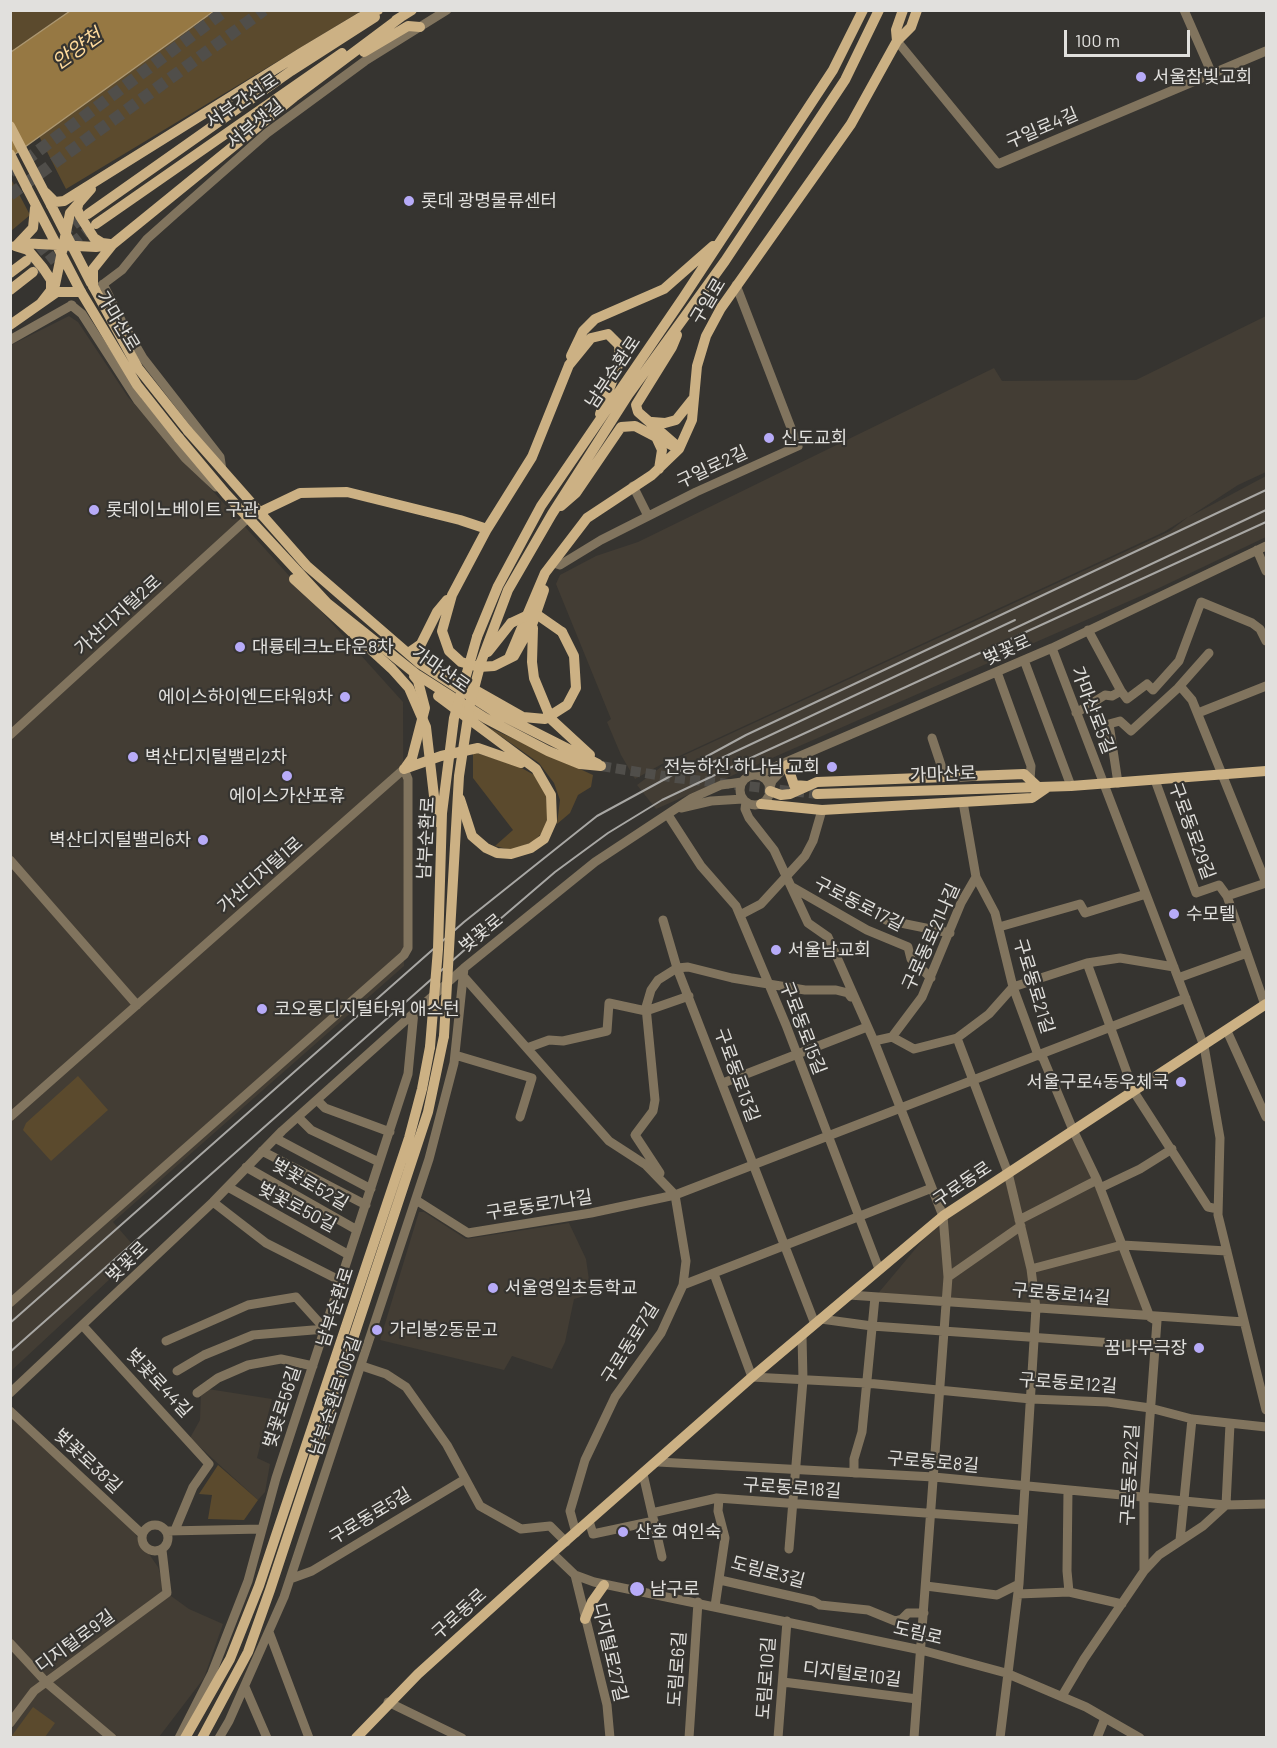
<!DOCTYPE html>
<html>
<head>
<meta charset="utf-8">
<style>
	body { margin:0 }
	#map { position:relative; width:1277px; height:1748px; overflow:hidden; background:#363430; font-family:Barlow,sans-serif }
	canvas { display:block }
	.frame { position:absolute; inset:0; border:12px solid #e1e0dd; pointer-events:none }
	.scale { position:absolute; left:1064px; top:30px; width:126px; height:27px; box-sizing:border-box; border:3px solid #e1e0dd; border-top:0; padding-left:8px; font-size:18px; line-height:21px; white-space:nowrap; color:#e1e0dd; -webkit-text-stroke:4px #363430; paint-order:stroke }
</style>
</head>
<body>
<div id="map">
<canvas width="1277" height="1748"></canvas>
<div class="frame"></div>
<div class="scale">100 m</div>
</div>
<script>
const ctx = document.querySelector('canvas').getContext('2d');
ctx.lineJoin = 'round';
function paint(path, color) {
  ctx.fillStyle = color;
  ctx.fill(path, 'evenodd');
}
function shape(rows) {
  const path = new Path2D();
  for (const r of rows) {
    if (r.length === 3) {
      path.moveTo(r[0] + r[2], r[1]);
      path.arc(r[0], r[1], r[2], 0, 2 * Math.PI);
      continue;
    }
    path.moveTo(r[0], r[1]);
    for (let i = 2; i < r.length; i += 2) path.lineTo(r[i], r[i + 1]);
  }
  return path;
}
function trace(path, color, width, dash) {
  ctx.strokeStyle = color;
  ctx.lineWidth = width;
  ctx.lineCap = dash ? 'butt' : 'round';
  ctx.setLineDash(dash || []);
  ctx.stroke(path);
}
function drawText(font, color, halo, rows, align = 'center') {
  ctx.font = font + ' Barlow,"Noto Sans KR",sans-serif';
  ctx.lineWidth = 4.5;
  ctx.setLineDash([]);
  ctx.textBaseline = 'middle';
  ctx.strokeStyle = halo;
  ctx.fillStyle = color;
  for (const [text, x, y, turn = 0] of rows) {
    ctx.save();
    ctx.translate(x, y);
    ctx.rotate((+turn || 0) * Math.PI / 180);
    ctx.textAlign = isNaN(turn) ? turn : align;
    if (halo) ctx.strokeText(text, 0, 0);
    ctx.fillText(text, 0, 0);
    ctx.restore();
  }
}
paint(shape([
	[69,316,78,322,128,397,403,702,404,966,113,1222,139,1252,11,1371,11,345],
	[1266,316,1266,472,1238,485,1189,517,1266,476,1266,537,1159,588,656,809,637,785,665,764,1170,531,1188,517,1164,532,662,764,635,779,621,755,607,722,611,719,556,584,560,575,596,556,638,542,994,368,1002,381,1136,380],
	[1070,1135,1100,1189,1150,1317,875,1297,943,1216],
	[419,1212,424,1212,466,1239,569,1223,586,1259,591,1294,574,1299,565,1342,552,1369,512,1356,504,1370,380,1340],
	[208,1389,272,1399,257,1458,270,1464,265,1492,258,1500,190,1438,200,1420,201,1393],
	[10,1411,124,1518,158,1567,167,1593,189,1609,223,1624,204,1678,159,1737,11,1737]
]), '#433d34');
paint(shape([
	[11,11,361,11,66,189,11,81],
	[10,177,30,215,11,231,10,231],
	[488,727,593,775,591,787,578,795,570,813,557,824,560,800,554,783,539,763],
	[473,752,518,766,536,776,546,795,548,818,543,832,533,842,511,850,495,846,513,830,473,778],
	[78,1076,108,1110,51,1161,23,1130,26,1123],
	[218,1465,258,1500,244,1520,208,1519,212,1495,199,1494],
	[33,1707,55,1723,45,1737,11,1737]
]), '#5b4a2d');
const water = shape([
	[70,11,214,11,11,157,11,52,70,11]
]);
paint(water, '#967843');
trace(water, '#ac9771', 1.5);
trace(shape([
	[26,261,87,215],
	[36,270,95,225],
	[601,766,676,778,817,794]
]), '#504e4a', 10, [10, 5]);
trace(shape([
	[10,172,226,10],
	[10,195,264,10]
]), '#504e4a', 12, [12, 6]);
trace(shape([
	[1184,10,1212,74],
	[897,41,998,164,1266,51],
	[103,284,122,322,143,358,220,457,222,470],
	[102,285,122,270,147,239,175,214,267,133,365,61,447,10],
	[71,305,82,314,138,401,185,458,216,487],
	[10,340,72,305],
	[633,486,648,516],
	[1257,550,1266,571],
	[554,563,560,565,601,540,696,492,798,446,736,285],
	[1088,630,1121,691],
	[1052,648,1204,1046,1220,1138,1218,1215,1266,1410],
	[1024,660,1071,786],
	[997,672,1031,766,1030,780],
	[1180,686,1192,700,1266,883],
	[1076,713,1105,695,1112,696,1121,691,1127,699,1147,684,1153,690,1179,661,1201,602,1252,623,1260,629,1266,641],
	[1198,713,1266,686],
	[10,735,248,518],
	[932,738,942,768,942,777],
	[756,775,1052,648,1266,546],
	[755,790,15],
	[1155,780,1196,893,1219,885,1227,896,1265,1005],
	[1118,783,1109,724,1120,721,1131,731,1178,688,1209,653],
	[770,787,772,781,788,764],
	[746,802,745,809,749,818,774,850,808,923,828,937,874,1041,943,1216,948,1277,914,1738],
	[963,802,976,877,995,913,1013,987,1038,1055,1043,1058,1073,1130,1097,1180,1150,1317,1157,1321,1144,1498,1144,1571,1084,1659,1062,1696],
	[681,808,711,801,743,799],
	[668,815,701,866,736,906,786,1025,879,1269],
	[10,860,137,1005],
	[792,887,867,930,908,947,911,959,931,978],
	[1227,896,1266,883],
	[740,915,761,904,805,856,813,841,822,810],
	[663,920,677,968,815,1324],
	[886,920,950,933],
	[999,927,1080,904,1085,913,1146,894],
	[1087,963,1134,1092,1208,1207,1218,1209],
	[464,977,609,1141,646,1165,675,1195,686,1261,683,1285,661,1333,615,1397,585,1460,570,1511,576,1533],
	[1178,978,1247,953],
	[1227,1031,1266,1117],
	[892,1037,922,997,961,903,976,877],
	[957,1038,1008,1173,1031,1269,1036,1308,1019,1584,1000,1738],
	[874,1041,892,1037,914,1049,957,1038,989,1014,1013,987,1087,963,1120,958,1174,967],
	[527,1048,549,1040,563,1041,607,1031,609,1003,646,1011,689,996],
	[455,1055,532,1078,520,1117],
	[723,1083,867,1027],
	[317,1100,325,1108,390,1132],
	[10,1117,404,769,408,779,408,948,404,955,10,1303],
	[298,1117,311,1130,379,1162],
	[275,1138,371,1189],
	[262,1151,366,1205],
	[246,1167,357,1230],
	[660,1173,635,1135,653,1111,655,1100,646,1007,651,990,658,980,677,968,688,967,732,978,805,990,836,990,848,993,851,997],
	[228,1187,349,1255],
	[1100,1188,1140,1169,1172,1149],
	[416,1200,468,1233,591,1213,675,1195,1186,998],
	[213,1202,266,1243,341,1281],
	[1019,1220,1097,1180],
	[1031,1269,1122,1245,1227,1251],
	[714,1274,752,1377,866,1383,1031,1399,1108,1402,1150,1408,1192,1419,1266,1427],
	[948,1277,1021,1226],
	[683,1285,932,1188],
	[849,1295,1244,1322],
	[821,1319,872,1326,1156,1346],
	[83,1326,209,1464,193,1487,175,1530],
	[166,1341,248,1305,296,1297,325,1329],
	[362,1366,386,1374,406,1387,447,1445,480,1506,521,1529,550,1526,566,1542],
	[177,1371,204,1355,253,1335,325,1329],
	[10,1393,213,1202,282,1131,464,968,595,862,692,798,721,785,742,782],
	[197,1393,218,1378,248,1365,281,1359,313,1366],
	[10,1411,142,1534],
	[658,1462,934,1477,1226,1505,1266,1504],
	[854,1473,854,1459,862,1432,875,1297],
	[643,1474,662,1557],
	[1068,1490,1067,1571,1069,1592],
	[652,1513,717,1498,1023,1520],
	[589,1521,593,1534,654,1521],
	[155,1538,13],
	[167,1531,262,1529],
	[1180,1540,1192,1419],
	[789,1549,803,1380,802,1335],
	[552,1553,575,1575,594,1582,921,1650,1006,1673,1086,1707,1140,1738],
	[1144,1571,1159,1555,1203,1526,1226,1505,1230,1424],
	[575,1575,607,1705,610,1738],
	[290,1579,312,1571,465,1479],
	[720,1580,813,1601,820,1605,868,1610,895,1621,902,1619,908,1613,924,1613],
	[926,1586,997,1595,1019,1584],
	[1018,1594,1069,1592,1122,1604],
	[715,1606,725,1538,718,1511,719,1499],
	[269,1632,309,1738],
	[10,1643,47,1683,112,1738],
	[783,1682,917,1699],
	[245,1687,267,1738],
	[388,1702,462,1738],
	[10,1723,34,1691,167,1593,162,1550],
	[179,1738,212,1673,248,1581,276,1478,408,1074,414,1011],
	[219,1738,229,1721,284,1597,429,1159,454,1063,464,968],
	[689,1738,698,1602],
	[778,1738,787,1621],
	[1097,1738,1105,1718]
]), '#81745e', 9);
trace(shape([
	[396,20,412,10],
	[897,41,896,30,903,10],
	[364,52,408,26,420,27],
	[27,188,81,292],
	[46,193,55,202,64,201,301,53,361,17,378,10],
	[79,202,77,209,80,216,94,238,102,243,110,244],
	[51,205,91,283],
	[88,214,291,71,375,17],
	[96,224,342,53],
	[20,243,96,247,113,244],
	[17,245,33,228,35,208],
	[15,246,28,250,43,268,51,280,51,291],
	[10,273,26,261],
	[93,286,93,269,113,244,294,97,401,17],
	[10,290,33,272],
	[41,303,55,285,70,213,91,189],
	[10,325,57,292,81,292],
	[677,335,672,347,636,405,638,412,677,446],
	[571,356,583,331,595,319,664,289,713,246],
	[652,422,665,423,676,420,692,400],
	[188,431,307,566,419,663,495,712,598,764],
	[656,437,662,450,659,469],
	[179,438,226,494,327,603,416,674,485,718,548,751,580,764,601,766],
	[561,506,576,493,621,427,635,426,679,449],
	[254,515,300,493,347,492,460,520,487,529],
	[544,590,533,622,514,656,494,666,479,667,461,662,449,651,442,631,452,595,487,529,532,457,569,365,591,338,608,334,619,345,620,360,600,414],
	[533,628,532,662,534,678,548,712],
	[477,637,498,586,541,506,683,298,833,70,863,10],
	[488,652,511,623],
	[408,653,421,644,437,612,447,600],
	[509,658,545,573,587,518,652,475,679,449,692,420,697,366,706,336,721,308,851,124,897,41,911,27,917,10],
	[481,662,508,590,552,514,628,395,725,261,845,80,879,10],
	[433,666,523,717,545,719,567,705,576,688,574,656,562,632],
	[438,696,536,769,551,795,552,821,544,839,531,848,511,854,497,853,486,848,472,836,460,799],
	[552,720,590,755],
	[787,765,794,785,807,786],
	[405,768,412,758,425,708,418,681,414,676],
	[404,769,441,756,478,748,521,763],
	[770,791,781,795,790,794,817,782,1024,774,1038,787],
	[817,794,1071,786,1266,771],
	[761,804,822,810,1032,798,1048,787],
	[585,1619,592,1602,604,1585],
	[185,1738,230,1659,259,1586,409,1138,422,1089,430,1047],
	[202,1738,248,1652,270,1590,428,1112,444,1036],
	[356,1738,418,1674,552,1553,752,1377,943,1216,1266,1004]
]), '#ccb184', 10);
trace(shape([
	[1009,631,1266,510],
	[711,763,1015,620],
	[10,1323,464,922,597,816,746,735,1266,490],
	[10,1352,478,938,555,872,608,833,662,800,755,756,1266,522]
]), '#a8a7a4', 2);
trace(shape([
	[10,126,51,205],
	[10,154,27,188],
	[93,286,138,368,188,431],
	[81,292,137,385,179,438],
	[294,579,392,669,409,688,426,727,437,822],
	[511,623,526,616,539,616,562,632],
	[444,1036,459,776,470,704,481,662],
	[430,1047,438,949,442,813,454,718,477,637]
]), '#ccb184', 10);
for (const [x, y, r, color] of [
	[1141,77,6,"#b7abf8"],
	[409,201,6,"#b7abf8"],
	[769,438,6,"#b7abf8"],
	[94,510,6,"#b7abf8"],
	[240,647,6,"#b7abf8"],
	[345,697,6,"#b7abf8"],
	[133,757,6,"#b7abf8"],
	[832,767,6,"#b7abf8"],
	[287,776,6,"#b7abf8"],
	[203,840,6,"#b7abf8"],
	[1174,914,6,"#b7abf8"],
	[776,950,6,"#b7abf8"],
	[262,1009,6,"#b7abf8"],
	[1181,1082,6,"#b7abf8"],
	[493,1288,6,"#b7abf8"],
	[377,1330,6,"#b7abf8"],
	[1199,1348,6,"#b7abf8"],
	[623,1532,6,"#b7abf8"],
	[637,1589,8,"#b7abf8"]
]) {
  const dot = new Path2D();
  dot.arc(x, y, r, 0, 2 * Math.PI);
  ctx.fillStyle = color;
  ctx.fill(dot);
  trace(dot, '#363430', 2);
}
drawText('18px', '#e1e0dd', '#363430', [
	["서울참빛교회",1153,77],
	["롯데 광명물류센터",421,201],
	["신도교회",781,438],
	["롯데이노베이트 구관",106,510],
	["대륭테크노타운8차",252,647],
	["에이스하이엔드타워9차",333,697,"right"],
	["벽산디지털밸리2차",145,757],
	["전능하신 하나님 교회",820,767,"right"],
	["에이스가산포휴",287,796,"center"],
	["벽산디지털밸리6차",191,840,"right"],
	["수모텔",1186,914],
	["서울남교회",788,950],
	["코오롱디지털타워 애스턴",274,1009],
	["서울구로4동우체국",1169,1082,"right"],
	["서울영일초등학교",505,1288],
	["가리봉2동문고",389,1330],
	["꿈나무극장",1187,1348,"right"],
	["산호 여인숙",635,1532],
	["남구로",650,1589]
], 'left');
drawText('18px', '#e1e0dd', '#363430', [
	["서부간선로",242,101,-34],
	["서부샛길",255,124,-39],
	["구일로4길",1042,128,-23],
	["구일로",708,301,-59],
	["가마산로",118,321,59],
	["남부순환로",613,372,-56],
	["구일로2길",712,467,-25],
	["가산디지털2로",118,615,-42],
	["벚꽃로",1007,650,-24],
	["가마산로",441,669,35],
	["가마산로5길",1093,710,69],
	["가마산로",943,774,-2],
	["구로동로29길",1192,831,70],
	["남부순환로",426,838,-87],
	["가산디지털1로",260,875,-41],
	["구로동로17길",859,904,27],
	["벚꽃로",481,933,-39],
	["구로동로21나길",931,937,-66],
	["구로동로21길",1034,986,73],
	["구로동로15길",803,1028,69],
	["구로동로13길",737,1075,70],
	["벚꽃로52길",310,1184,30],
	["구로동로",962,1184,-34],
	["구로동로7나길",539,1205,-9],
	["벚꽃로50길",297,1207,28],
	["벚꽃로",127,1262,-44],
	["구로동로14길",1061,1294,5],
	["남부순환로",335,1307,-72],
	["구로동로7길",630,1343,-58],
	["벚꽃로44길",159,1383,47],
	["구로동로12길",1068,1383,4],
	["남부순환로105길",335,1396,-71],
	["벚꽃로56길",282,1407,-72],
	["벚꽃로38길",88,1461,43],
	["구로동로8길",933,1462,5],
	["구로동로22길",1130,1475,-87],
	["구로동로18길",792,1488,4],
	["구로동로5길",370,1516,-31],
	["도림로3길",768,1572,15],
	["구로동로",459,1614,-42],
	["도림로",918,1633,13],
	["디지털로9길",75,1641,-36],
	["디지털로27길",610,1652,77],
	["도림로6길",677,1669,-86],
	["디지털로10길",852,1674,7],
	["도림로10길",766,1678,-86]
]);
drawText('italic 20px', '#feda9c', '#363430', [
	["안양천",77,49,-35]
]);
</script>
</body>
</html>
